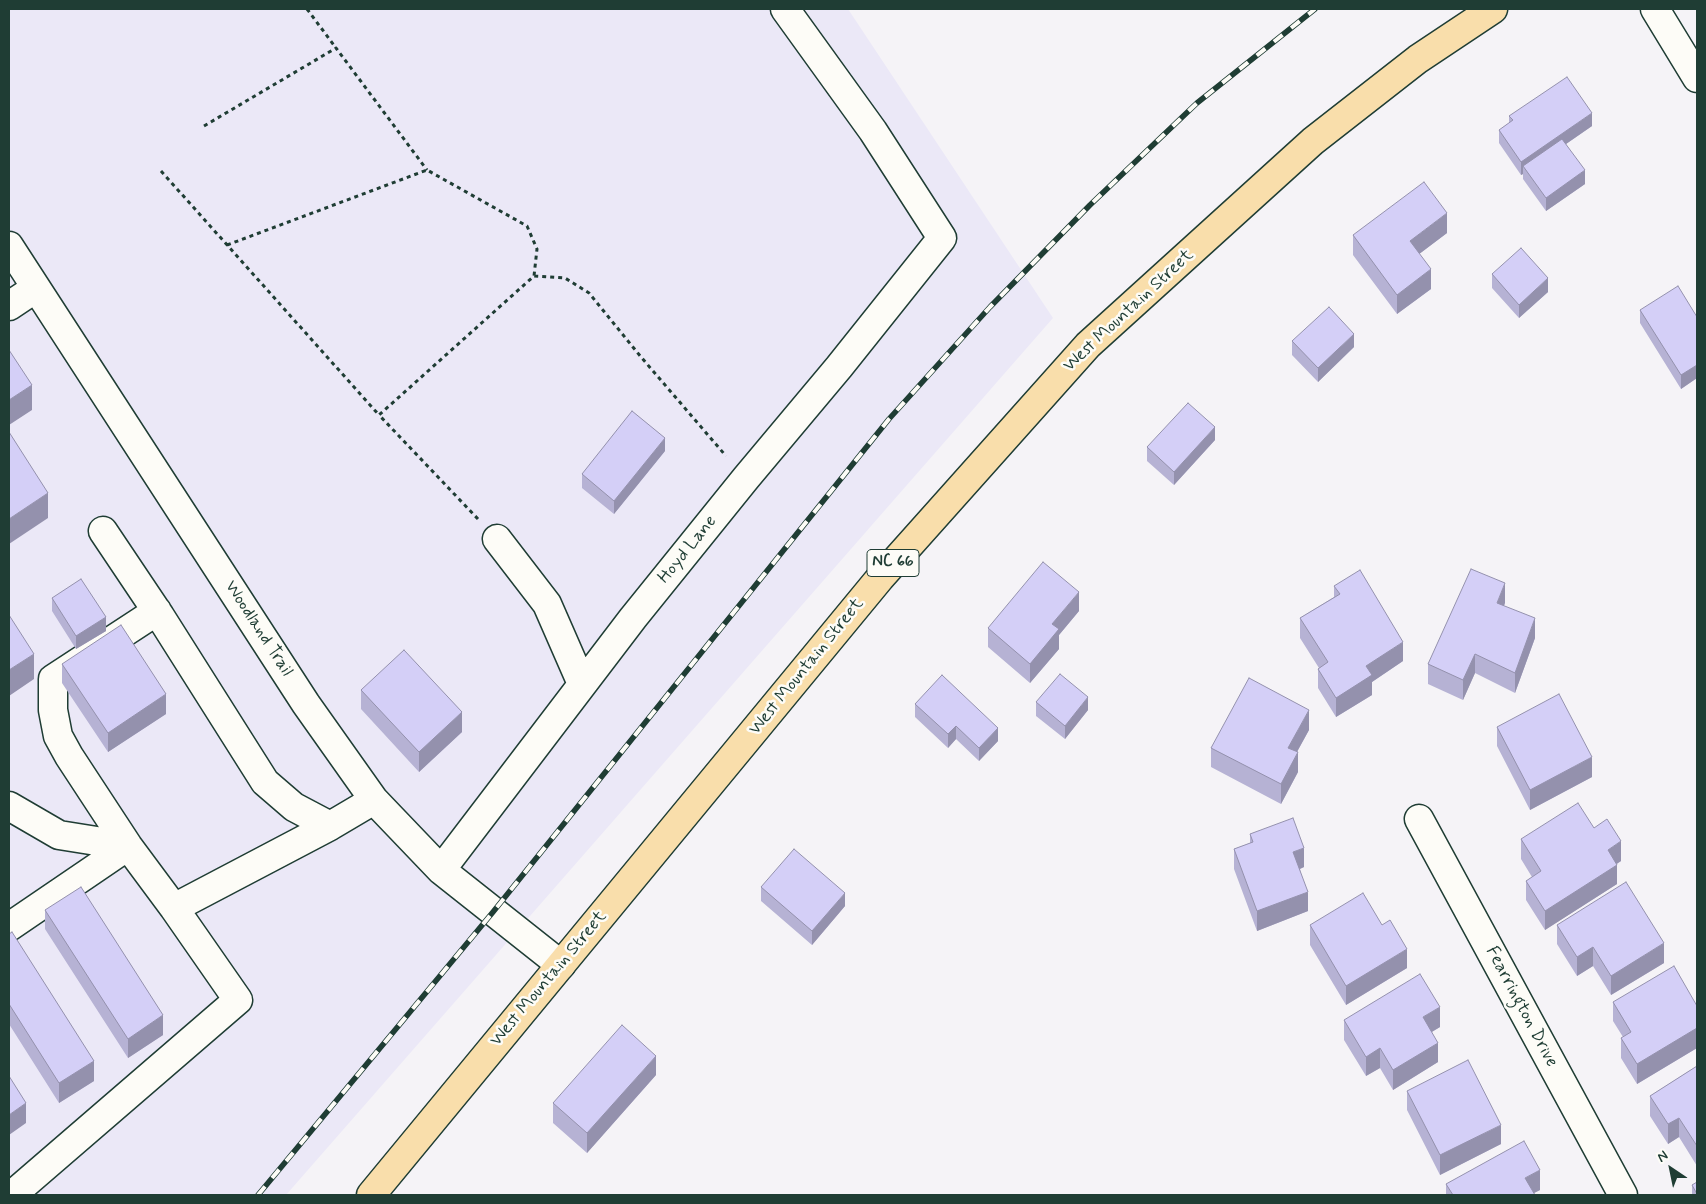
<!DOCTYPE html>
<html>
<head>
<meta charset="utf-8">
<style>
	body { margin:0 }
	#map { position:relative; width:1706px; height:1204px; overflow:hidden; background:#f5f3f7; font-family:Mynerve,sans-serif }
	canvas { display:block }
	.frame { position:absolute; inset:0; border:10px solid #1f3d34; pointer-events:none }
	.north { position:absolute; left:1646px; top:1144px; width:50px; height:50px; -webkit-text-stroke:4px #fdfcf7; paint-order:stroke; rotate:326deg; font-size:14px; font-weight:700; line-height:20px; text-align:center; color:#1f3d34 }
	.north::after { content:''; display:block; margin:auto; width:18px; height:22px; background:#1f3d34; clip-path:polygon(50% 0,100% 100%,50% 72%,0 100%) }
</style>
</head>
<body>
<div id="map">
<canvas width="1706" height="1204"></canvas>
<div class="frame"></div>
<div class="north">N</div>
</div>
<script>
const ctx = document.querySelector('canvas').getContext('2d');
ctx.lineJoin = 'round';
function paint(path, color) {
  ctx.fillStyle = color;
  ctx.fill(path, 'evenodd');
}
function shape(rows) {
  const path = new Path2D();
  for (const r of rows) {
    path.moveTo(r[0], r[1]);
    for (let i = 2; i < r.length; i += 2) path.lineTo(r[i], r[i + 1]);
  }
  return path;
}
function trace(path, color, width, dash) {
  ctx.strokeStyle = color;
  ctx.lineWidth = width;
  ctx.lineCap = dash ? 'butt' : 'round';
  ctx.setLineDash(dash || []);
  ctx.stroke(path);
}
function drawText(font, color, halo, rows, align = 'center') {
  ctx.font = font + ' Mynerve,sans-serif';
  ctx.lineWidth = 5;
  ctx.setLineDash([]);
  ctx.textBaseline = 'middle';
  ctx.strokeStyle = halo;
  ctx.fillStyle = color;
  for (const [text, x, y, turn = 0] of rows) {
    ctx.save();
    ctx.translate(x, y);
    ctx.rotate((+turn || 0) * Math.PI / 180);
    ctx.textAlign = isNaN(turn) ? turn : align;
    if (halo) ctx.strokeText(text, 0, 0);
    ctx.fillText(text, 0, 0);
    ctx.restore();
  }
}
paint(shape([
	[9,9,848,9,1053,318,286,1195,9,1195]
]), '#ebe8f7');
const minor = shape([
	[1655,9,1697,78],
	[9,246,306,704,374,800,441,870,561,965],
	[9,306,36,288],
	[103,531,160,616,265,782,294,807,330,826,374,800],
	[497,539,547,604,582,684],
	[157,611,53,679,53,710,58,736,69,756,128,846,174,908,330,826],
	[9,806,59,835,128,846],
	[1419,819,1623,1195],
	[441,870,633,618,746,478,839,367,942,238,873,131,785,9],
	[9,927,128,846],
	[12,1195,238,1000,174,908]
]);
const major = shape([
	[371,1195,880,578,1088,345,1313,141,1418,59,1493,9]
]);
trace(minor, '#1f3d34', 31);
trace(major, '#1f3d34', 31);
trace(shape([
	[307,9,336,48],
	[204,126,336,48,427,170],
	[161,171,379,415],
	[227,245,427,170,527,226,537,249,534,276],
	[478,519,379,415,534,276,565,278,589,293,641,357,726,456]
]), '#1f3d34', 3, [4, 4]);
trace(minor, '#fdfcf7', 28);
trace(major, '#f9deab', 28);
const rail = shape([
	[258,1195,493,912,889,419,990,307,1090,205,1197,103,1315,9]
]);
trace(rail, '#1f3d34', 5.5);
trace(rail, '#fdfcf7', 4, [11]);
paint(shape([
	[1509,116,1592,126,1566,144,1585,184,1546,211,1523,179,1523,174,1521,175,1499,143,1499,130,1509,123],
	[1447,233,1419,254,1431,289,1397,314,1353,255,1353,235],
	[1492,274,1548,292,1519,318,1492,288],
	[1640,310,1697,317,1697,378,1681,389,1640,323],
	[1292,341,1354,347,1318,382,1292,355],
	[1215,440,1174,485,1147,461,1147,447],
	[665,451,614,514,582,488,582,474],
	[1334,586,1403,661,1372,682,1372,695,1336,717,1318,688,1318,669,1319,668,1300,638,1300,618,1334,597],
	[52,598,106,631,76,649,52,611],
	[1505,603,1504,606,1535,638,1515,693,1475,673,1463,700,1428,684,1428,664],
	[1079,611,1059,635,1059,649,1030,683,988,647,988,628],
	[62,664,166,714,108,752,62,683],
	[361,690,462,732,419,772,361,709],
	[1036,702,1088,710,1065,739,1036,716],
	[915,704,998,741,979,761,956,739,948,748,915,717],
	[1497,727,1592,777,1530,810,1497,746],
	[1309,730,1297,752,1298,772,1281,804,1211,767,1211,748],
	[1594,828,1621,861,1617,864,1617,884,1545,930,1526,900,1526,881,1532,877,1521,859,1521,839],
	[1250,834,1304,867,1300,869,1308,911,1257,931,1234,869,1234,849,1250,843],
	[761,887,845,906,812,945,761,901],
	[45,910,163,1035,128,1058,45,929],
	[1310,925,1407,968,1346,1005,1310,945],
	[1557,925,1664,963,1611,995,1593,966,1577,976,1557,944],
	[9,934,94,1081,59,1103,9,1024],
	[1613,1002,1697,1006,1697,1048,1637,1084,1621,1058,1621,1038,1623,1037,1613,1021],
	[1344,1020,1440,1027,1432,1032,1438,1062,1393,1090,1380,1068,1366,1076,1344,1040],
	[1697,1066,1697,1166,1679,1137,1668,1144,1650,1116,1650,1096],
	[656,1075,587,1153,553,1123,553,1103],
	[1407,1091,1501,1144,1440,1175,1407,1110],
	[1697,1182,1697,1195,1692,1195,1692,1185],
	[1446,1184,1540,1190,1534,1193,1535,1195,1446,1195]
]), '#b6b2d4');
paint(shape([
	[1592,113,1592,126,1527,171,1523,166,1523,174,1521,175,1521,162],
	[1585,170,1585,184,1546,211,1546,198],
	[1447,213,1447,233,1410,261,1410,241],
	[1431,269,1431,289,1397,314,1397,295],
	[1548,278,1548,292,1519,318,1519,305],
	[1354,334,1354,347,1318,382,1318,368],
	[1697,365,1697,378,1681,389,1681,375],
	[32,385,32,410,9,425,9,400],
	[1215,427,1215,440,1174,485,1174,472],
	[665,438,665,451,614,514,614,501],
	[48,493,48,518,9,544,9,519],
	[1505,583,1505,603,1497,622,1497,603],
	[1079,592,1079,611,1059,635,1059,649,1030,683,1030,664,1052,624],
	[106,617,106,631,76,649,76,636],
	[1535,618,1535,638,1515,693,1515,673],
	[1403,642,1403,661,1372,682,1372,695,1336,717,1336,698,1366,666],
	[34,654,34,679,9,696,9,670],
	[1475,654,1475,673,1463,700,1463,680],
	[166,694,166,714,108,752,108,733],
	[1088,697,1088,710,1065,739,1065,726],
	[1309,710,1309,730,1288,768,1288,748],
	[462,712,462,732,419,772,419,752],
	[956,726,956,739,948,748,948,734],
	[998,728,998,741,979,761,979,748],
	[1298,752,1298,772,1281,804,1281,784],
	[1592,757,1592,777,1530,810,1530,790],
	[1621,841,1621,861,1608,869,1608,850],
	[1304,848,1304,867,1293,872,1293,852],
	[1617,865,1617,884,1545,930,1545,911],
	[1308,892,1308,911,1257,931,1257,911],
	[845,893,845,906,812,945,812,931],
	[1664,943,1664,963,1611,995,1611,976],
	[1593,947,1593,966,1577,976,1577,957],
	[1407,949,1407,968,1346,1005,1346,986],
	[1440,1007,1440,1027,1423,1037,1423,1017],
	[163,1015,163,1035,128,1058,128,1039],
	[1697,1028,1697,1048,1637,1084,1637,1064],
	[1438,1043,1438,1062,1393,1090,1393,1070],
	[1380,1048,1380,1068,1366,1076,1366,1057],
	[656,1056,656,1075,587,1153,587,1133],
	[94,1061,94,1081,59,1103,59,1083],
	[26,1103,26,1123,9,1135,9,1115],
	[1679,1118,1679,1137,1668,1144,1668,1124],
	[1501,1125,1501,1144,1440,1175,1440,1155],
	[1540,1170,1540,1190,1530,1195,1525,1178]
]), '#9491ad');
const building = shape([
	[1567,77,1592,113,1521,162,1499,130,1513,120,1509,116,1567,77],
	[1562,139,1585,170,1546,198,1523,166,1562,139],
	[1424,182,1447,213,1410,241,1431,269,1397,295,1353,235,1424,182],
	[1521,248,1548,278,1519,305,1492,274,1521,248],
	[1678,286,1697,317,1697,365,1681,375,1640,310,1678,286],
	[1329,307,1354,334,1318,368,1292,341,1329,307],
	[9,350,32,385,9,400,9,350],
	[1188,403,1215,427,1174,472,1147,447,1188,403],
	[632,411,665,438,614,501,582,474,632,411],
	[9,432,48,493,9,519,9,432],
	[1043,562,1079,592,1052,624,1059,629,1030,664,988,628,1043,562],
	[1471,569,1505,583,1497,603,1535,618,1515,673,1475,654,1463,680,1428,664,1471,569],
	[1360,570,1403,642,1366,666,1372,675,1336,698,1318,669,1328,662,1300,618,1340,594,1334,586,1360,570],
	[81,579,106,617,76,636,52,598,81,579],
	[9,615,34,654,9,670,9,615],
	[121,625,166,694,108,733,62,664,121,625],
	[404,650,462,712,419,752,361,690,404,650],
	[1060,674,1088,697,1065,726,1036,702,1060,674],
	[942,675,998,728,979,748,956,726,948,734,915,704,942,675],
	[1249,678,1309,710,1288,748,1298,752,1281,784,1211,748,1249,678],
	[1559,694,1592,757,1530,790,1497,727,1559,694],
	[1578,803,1594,828,1607,819,1621,841,1608,850,1617,865,1545,911,1526,881,1541,871,1521,839,1578,803],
	[1293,818,1304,848,1293,852,1308,892,1257,911,1234,849,1253,842,1250,834,1293,818],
	[794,849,845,893,812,931,761,887,794,849],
	[1626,882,1664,943,1611,976,1593,947,1577,957,1557,925,1626,882],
	[81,887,163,1015,128,1039,45,910,81,887],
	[1363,893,1382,925,1390,920,1407,949,1346,986,1310,925,1363,893],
	[12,932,94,1061,59,1083,9,1004,9,934,12,932],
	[1674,966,1697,1006,1697,1028,1637,1064,1621,1038,1631,1032,1613,1002,1674,966],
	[1420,974,1440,1007,1423,1017,1438,1043,1393,1070,1380,1048,1366,1057,1344,1020,1420,974],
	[622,1025,656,1056,587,1133,553,1103,622,1025],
	[1468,1060,1501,1125,1440,1155,1407,1091,1468,1060],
	[1697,1066,1697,1146,1679,1118,1668,1124,1650,1096,1697,1066],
	[9,1076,26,1103,9,1115,9,1076],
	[1524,1141,1540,1170,1525,1178,1535,1195,1453,1195,1446,1184,1524,1141],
	[1697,1182,1697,1194,1692,1185,1697,1182]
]);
paint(building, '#d4cff7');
trace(building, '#9491ad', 1);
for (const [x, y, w] of [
	[893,563,52]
]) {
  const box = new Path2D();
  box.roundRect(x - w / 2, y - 13.5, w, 27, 4);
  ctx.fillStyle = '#fdfcf7';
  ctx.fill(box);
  trace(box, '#1f3d34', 1);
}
drawText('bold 16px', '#1f3d34', null, [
	["NC 66",893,563]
]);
drawText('18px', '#1f3d34', '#fdfcf7', [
	["West Mountain Street",1129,311,-43],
	["Hoyd Lane",688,550,-51],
	["Woodland Trail",258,629,57],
	["West Mountain Street",807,667,-51],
	["West Mountain Street",549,979,-50],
	["Fearrington Drive",1521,1007,62]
]);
</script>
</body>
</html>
